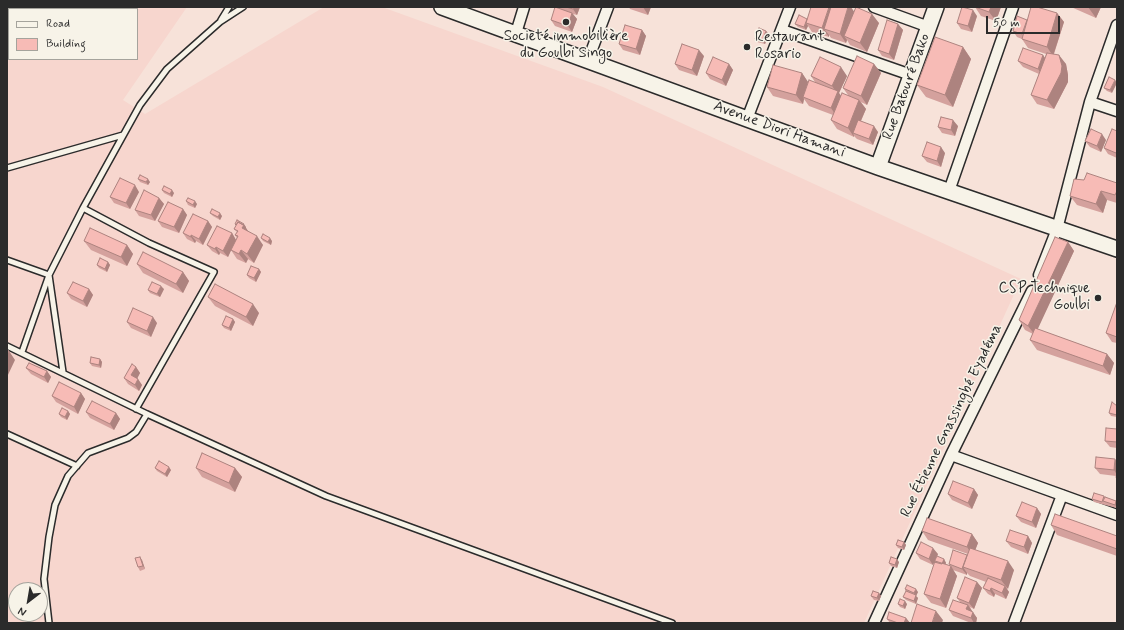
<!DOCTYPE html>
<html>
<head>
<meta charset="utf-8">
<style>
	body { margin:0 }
	#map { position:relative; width:1124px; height:630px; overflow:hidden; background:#f7e2d9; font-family:Mynerve,sans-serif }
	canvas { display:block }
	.frame { position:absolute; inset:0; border:8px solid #2b2b2b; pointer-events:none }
	.legend { position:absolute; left:8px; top:8px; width:130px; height:52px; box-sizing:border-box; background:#f7f3e8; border:1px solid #a5a39c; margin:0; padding:5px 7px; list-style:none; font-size:12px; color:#2b2b2b }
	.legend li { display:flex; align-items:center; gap:8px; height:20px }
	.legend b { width:20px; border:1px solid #a5a39c }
	.north { position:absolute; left:8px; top:582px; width:40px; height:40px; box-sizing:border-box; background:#f7f3e8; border:1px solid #a5a39c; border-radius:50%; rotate:211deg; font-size:11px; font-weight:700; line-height:16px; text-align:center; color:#2b2b2b }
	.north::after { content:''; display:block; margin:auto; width:14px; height:18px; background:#2b2b2b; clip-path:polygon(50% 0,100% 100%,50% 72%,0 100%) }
	.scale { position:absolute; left:986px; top:16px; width:74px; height:18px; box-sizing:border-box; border:2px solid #2b2b2b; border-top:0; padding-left:5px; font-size:12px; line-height:14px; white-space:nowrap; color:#2b2b2b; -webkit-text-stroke:3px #f7f3e8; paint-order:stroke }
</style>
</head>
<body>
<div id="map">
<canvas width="1124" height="630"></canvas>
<div class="frame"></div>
<ul class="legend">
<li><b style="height:5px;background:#f7f3e8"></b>Road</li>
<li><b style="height:11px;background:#f7bbb6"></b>Building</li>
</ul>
<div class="north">N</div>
<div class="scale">50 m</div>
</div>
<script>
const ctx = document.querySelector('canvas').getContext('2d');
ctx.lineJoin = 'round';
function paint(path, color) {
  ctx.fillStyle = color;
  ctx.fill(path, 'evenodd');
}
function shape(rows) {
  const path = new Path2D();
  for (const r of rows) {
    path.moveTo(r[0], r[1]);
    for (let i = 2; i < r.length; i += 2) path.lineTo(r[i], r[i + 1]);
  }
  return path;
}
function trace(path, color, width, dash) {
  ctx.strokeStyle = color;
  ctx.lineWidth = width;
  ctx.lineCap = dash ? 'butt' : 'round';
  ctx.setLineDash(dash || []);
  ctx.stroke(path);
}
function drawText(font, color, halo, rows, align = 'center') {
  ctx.font = font + ' Mynerve,sans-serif';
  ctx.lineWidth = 3;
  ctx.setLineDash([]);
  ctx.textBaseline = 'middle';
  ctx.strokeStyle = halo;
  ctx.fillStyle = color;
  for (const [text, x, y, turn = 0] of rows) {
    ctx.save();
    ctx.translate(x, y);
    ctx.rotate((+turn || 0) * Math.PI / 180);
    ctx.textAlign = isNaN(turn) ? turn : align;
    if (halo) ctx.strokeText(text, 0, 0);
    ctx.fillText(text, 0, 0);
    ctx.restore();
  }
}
paint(shape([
	[7,7,187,7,123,100,145,114,324,7,382,7,603,87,1021,279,864,623,7,623],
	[9,9,137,9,137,59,9,59],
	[16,590,40,590,40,614,16,614]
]), '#f7d6ce');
const lane = shape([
	[221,20,229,7],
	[7,168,123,135],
	[83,208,149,243,214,272,136,409],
	[7,260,49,275,63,372],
	[7,346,147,414,326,496,672,623],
	[22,352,49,275,83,208,140,105,167,69,220,22,243,7],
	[7,434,77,466],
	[49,623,44,579,49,537,55,505,68,476,88,453,128,438,136,432,147,414]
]);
const street = shape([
	[874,7,929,27],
	[782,30,911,75],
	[516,33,524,7],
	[588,60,608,7],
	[1090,102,1117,111],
	[747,119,790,7],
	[949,191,1013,7],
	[1039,275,1057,229,1090,102,1117,25],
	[951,455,1117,515],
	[874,623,951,455,1032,291],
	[1014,623,1062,495]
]);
const secondary = shape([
	[442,7,878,167,1117,249],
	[878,167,936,7]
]);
trace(lane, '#2b2b2b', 8);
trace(street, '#2b2b2b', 13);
trace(secondary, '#2b2b2b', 18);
trace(lane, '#f7f3e8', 5);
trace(street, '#f7f3e8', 10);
trace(secondary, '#f7f3e8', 15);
paint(shape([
	[559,7,580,7,577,15,573,14,577,19,572,32,555,26,551,20,560,9],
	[629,7,651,7,648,15,630,9],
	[975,7,1001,7,996,21,981,16],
	[1071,7,1101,7,1096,18],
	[854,12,879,23,867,52,850,45,847,40,846,43,831,38,829,35,829,37,812,32,808,26,806,30,798,27,795,24,807,19],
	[1057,13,1064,22,1054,54,1066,64,1068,75,1068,82,1054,109,1037,104,1031,95,1039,74,1023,67,1018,61,1043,55,1045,58,1046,54,1028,48,1022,39,1017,37,1013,31,1027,20],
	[977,16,972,32,961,29,957,23],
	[898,24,903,30,894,60,882,56,878,50],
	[642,30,646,36,640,55,623,50,619,44],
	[766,31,769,34,765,44,757,42,755,39],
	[963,47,971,59,953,107,926,97,917,85],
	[704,56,697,76,679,70,675,64],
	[729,64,733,70,726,86,710,79,706,73],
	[874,64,881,73,867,105,861,102,866,109,861,121,878,132,873,145,857,139,854,136,854,137,837,129,831,120,833,115,809,106,804,99,803,104,773,96,767,87,802,73,808,82,815,82,811,76,847,76,839,93,841,96,848,95,843,88],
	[1109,77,1112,93,1107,91,1104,88],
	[958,126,955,136,942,133,938,127],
	[1117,131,1117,158,1108,154,1104,148],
	[1106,140,1101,152,1090,147,1085,141],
	[945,153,941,167,927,162,922,156],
	[138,179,150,182,148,185,140,182],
	[1117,183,1117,203,1107,200,1103,213,1077,205,1070,196],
	[162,190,174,193,172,197,164,193],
	[139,192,130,209,114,203,110,197],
	[159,198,164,204,155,221,139,216,135,210],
	[186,201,197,204,195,208,188,205],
	[183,209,187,215,179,233,162,227,158,221],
	[210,213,222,216,220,220,213,216],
	[208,221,212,227,203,245,196,241,195,243,187,239,183,233],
	[235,224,246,227,246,228,248,231,263,245,254,263,248,259,246,263,237,259,231,250,228,257,220,253,219,255,212,251,207,245,232,233,236,240,237,238,235,235,237,232,234,229,236,226],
	[261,238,272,241,271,245,263,241],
	[84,241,127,245,133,254,127,266,91,250],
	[1068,242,1074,251,1037,329,1107,354,1114,363,1110,375,1037,350,1030,340,1033,334,1025,330,1019,320],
	[108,262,110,265,107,272,99,268,97,265],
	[137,264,183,272,189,281,183,293,143,273],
	[259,269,261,272,256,282,249,278,247,275],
	[89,289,93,295,87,307,71,299,67,293],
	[164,289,160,297,150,293,148,290],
	[208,297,259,313,253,326,215,306],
	[1117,302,1117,343,1112,342,1106,333],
	[233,319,235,322,231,331,224,328,222,325],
	[127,322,157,323,151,337,131,328],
	[100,359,102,362,101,368,92,366,90,363],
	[136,367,140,373,137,378,142,385,139,391,128,384,124,378],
	[26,368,47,371,51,377,48,383,31,374],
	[81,393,85,399,78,414,56,402,52,396],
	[1117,406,1117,417,1111,416,1109,413],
	[68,411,70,414,67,420,61,417,59,414],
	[86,412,116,413,120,419,114,430,90,418],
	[1117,429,1117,448,1110,447,1105,441],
	[1117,462,1117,479,1115,477,1116,476,1100,474,1095,468],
	[155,468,171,470,167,477,157,471],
	[196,468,235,468,242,477,235,492,202,477],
	[974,489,978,495,972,509,952,500,948,494],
	[1104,496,1105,497,1116,501,1117,502,1117,508,1105,505,1105,504,1105,505,1094,502,1092,499],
	[1037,508,1041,514,1036,528,1021,522,1016,516],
	[1051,525,1117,536,1117,556,1057,535],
	[922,531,972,534,978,543,975,550,1014,570,1007,589,1009,592,1006,599,995,594,994,597,988,594,983,588,986,582,970,576,967,573,967,575,953,570,957,576,946,608,931,603,924,594,935,563,934,562,933,565,920,559,916,553,938,554,936,557,944,559,946,563,945,565,951,566,949,564,967,556,968,554,928,540],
	[1028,536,1032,543,1028,554,1011,547,1006,541],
	[904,542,906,545,904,550,898,548,896,545],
	[142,560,145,569,140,571,138,567],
	[899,562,897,568,891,566,889,563],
	[977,582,982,588,974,609,970,607,972,611,972,612,977,618,976,623,971,623,953,616,949,610,960,602,957,598],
	[905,589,918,592,916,596,918,598,916,604,906,600,903,597,906,592],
	[879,593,881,596,879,601,874,600,871,596],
	[898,604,907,604,905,609,900,607],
	[906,618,910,623,890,623,887,619]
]), '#d4a19d');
paint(shape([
	[574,7,580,7,577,15,573,9],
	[643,7,651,7,648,15],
	[829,7,838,7,824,29,829,35,829,37,822,28],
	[848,7,851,7,855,13,844,36,847,40,846,43,840,34],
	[991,7,1001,7,996,21,989,12],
	[1088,7,1101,7,1096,18],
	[973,10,977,16,972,32,968,26],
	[572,13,577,19,572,32,568,26],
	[1057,13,1064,22,1053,56,1047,47],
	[872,14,879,23,867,52,860,43],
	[806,23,808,26,806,30,804,27],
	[898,24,903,30,894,60,889,54],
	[642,30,646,36,640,55,636,49],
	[766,31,769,34,765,44,762,41],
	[963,47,971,59,953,107,945,95],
	[699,50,704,56,697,76,692,70],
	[1043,55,1047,61,1042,75,1038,69],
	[1059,55,1066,64,1068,75,1068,82,1054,109,1047,100],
	[729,64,733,70,726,86,722,80],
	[874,64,881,73,867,105,861,96],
	[841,67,847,76,839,93,844,100,837,117,831,108,837,93,832,86],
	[802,73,808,82,803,97,804,99,803,104,796,95],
	[1115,80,1117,83,1112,93,1110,90],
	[859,100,866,109,855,134,853,133,854,136,854,137,848,128],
	[953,120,958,126,955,136,951,130],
	[874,126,878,132,873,145,869,139],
	[1102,134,1106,140,1101,152,1097,146],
	[941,147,945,153,941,167,937,161],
	[148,179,150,182,148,185,146,182],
	[135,185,139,192,130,209,126,203],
	[172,190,174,193,172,197,170,194],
	[1101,191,1107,200,1103,213,1096,204],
	[159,198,164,204,155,221,151,215],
	[195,201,197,204,195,208,193,205],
	[183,209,187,215,179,233,174,227],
	[220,213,222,216,220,220,218,217],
	[208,221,212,227,203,245,199,239],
	[244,224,246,227,246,228,250,234,242,228],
	[232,233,236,240,228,257,223,251],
	[191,235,196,241,195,243,191,237],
	[257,236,263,245,254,263,247,254],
	[270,238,272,241,271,245,268,242],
	[1068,242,1074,251,1035,335,1028,326],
	[127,245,133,254,127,266,121,257],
	[216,247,220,253,219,255,215,249],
	[241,250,248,259,246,263,239,254],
	[108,262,110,265,107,272,105,269],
	[259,269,261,272,256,282,254,278],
	[183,272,189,281,183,293,176,284],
	[161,286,164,289,160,297,157,294],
	[89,289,93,295,87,307,83,301],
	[253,304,259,313,253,326,246,317],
	[153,317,157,323,151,337,147,331],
	[233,319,235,322,231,331,229,328],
	[9,351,15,360,7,377,7,355],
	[1107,354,1114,363,1110,375,1103,366],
	[100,359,102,362,101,368,99,365],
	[136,367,140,373,136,381,131,375],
	[47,371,51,377,48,383,44,377],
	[138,379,142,385,139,391,135,385],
	[81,393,85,399,78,414,74,407],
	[68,411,70,414,67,420,65,417],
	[116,413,120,419,114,430,110,424],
	[1115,459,1117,462,1117,475,1114,470],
	[169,467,171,470,167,477,165,474],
	[235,468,242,477,235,492,229,483],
	[974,489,978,495,972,509,968,503],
	[1116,501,1117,502,1117,508,1115,505],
	[1037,508,1041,514,1036,528,1032,522],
	[972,534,978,543,973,556,967,547],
	[1028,536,1032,543,1028,554,1024,547],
	[904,542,906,545,904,550,902,547],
	[933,548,938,554,933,565,929,559],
	[967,555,963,567,967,573,967,575,962,569],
	[140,557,142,560,145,569,143,566],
	[897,559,899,562,897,568,895,565],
	[944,559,946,563,943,568,941,565],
	[1008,561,1014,570,1008,589,1001,580],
	[951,566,957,576,946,608,940,599],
	[977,582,982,588,974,609,969,603],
	[1005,586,1009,592,1006,599,1002,593],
	[991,588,995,594,994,597,990,591],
	[916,589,918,592,916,596,918,598,916,604,914,601,915,596,914,593],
	[879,593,881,596,879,601,877,598],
	[905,601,907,604,905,609,903,606],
	[968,605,972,611,970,616,966,609],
	[936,611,943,620,942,623,932,623],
	[973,612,977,618,976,623,974,623,971,618],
	[906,618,910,623,904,623]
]), '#ad837f');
const building = shape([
	[555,7,572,13,568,26,551,20,555,7],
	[566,7,574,7,573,9,566,7],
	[811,7,829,7,822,28,806,23,811,7],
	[831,7,848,7,840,34,824,29,831,7],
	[856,7,872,14,860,43,844,36,856,7],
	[962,7,973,10,968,26,957,23,962,7],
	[975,7,991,7,989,12,975,7],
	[1031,7,1037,7,1057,13,1047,47,1022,39,1031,7],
	[799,15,807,19,804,27,795,24,799,15],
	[1017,16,1027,20,1022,34,1013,31,1017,16],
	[887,20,898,24,889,54,878,50,887,20],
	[625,25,642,30,636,49,619,44,625,25],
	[759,28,766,31,762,41,755,39,759,28],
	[935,37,963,47,945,95,917,85,935,37],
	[682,44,699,50,692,70,675,64,682,44],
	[1023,48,1043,55,1038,69,1018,61,1023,48],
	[1047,53,1059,55,1062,66,1061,73,1047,100,1031,95,1047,53],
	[857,56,874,64,861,96,843,88,857,56],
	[713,57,729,64,722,80,706,73,713,57],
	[820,57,841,67,832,86,811,76,820,57],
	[773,65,802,73,796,95,767,87,773,65],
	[1109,77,1115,80,1110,90,1104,88,1109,77],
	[809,80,838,91,831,108,803,97,809,80],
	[842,93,859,100,848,128,831,120,842,93],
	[941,117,953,120,951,130,938,127,941,117],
	[858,120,874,126,869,139,853,133,858,120],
	[1091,129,1102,134,1097,146,1085,141,1091,129],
	[1112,129,1117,131,1117,150,1116,153,1104,148,1112,129],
	[927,142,941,147,937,161,922,156,927,142],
	[1087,173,1117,183,1117,191,1115,195,1101,191,1096,204,1070,196,1074,179,1084,180,1087,173],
	[140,175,148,179,146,182,138,179,140,175],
	[120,178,135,185,126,203,110,197,120,178],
	[164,186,172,190,170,194,162,190,164,186],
	[144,190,159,198,151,215,135,210,144,190],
	[188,198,195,201,193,205,186,201,188,198],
	[168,202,183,209,174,227,158,221,168,202],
	[212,209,220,213,218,217,210,213,212,209],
	[193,214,208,221,199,239,191,235,191,237,183,233,193,214],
	[237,220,244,224,243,225,238,222,236,225,235,224,237,220],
	[238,222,244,225,242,228,257,236,247,254,241,250,239,254,231,250,238,236,235,235,238,231,234,229,238,222],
	[217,226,232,233,223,251,216,247,215,249,207,245,217,226],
	[90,228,127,245,121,257,84,241,90,228],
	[263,234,270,238,268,242,261,238,263,234],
	[1055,237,1068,242,1028,326,1019,320,1055,237],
	[143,252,183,272,176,284,137,264,143,252],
	[100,258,108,262,105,269,97,265,100,258],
	[251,266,259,269,254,278,247,275,251,266],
	[73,282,89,289,83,301,67,293,73,282],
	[152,282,161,286,157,294,148,290,152,282],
	[215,284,253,304,246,317,208,297,215,284],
	[1117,302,1117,337,1106,333,1117,302],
	[133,308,153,317,147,331,127,322,133,308],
	[226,316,233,319,229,328,222,325,226,316],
	[1035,328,1107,354,1103,366,1030,340,1035,328],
	[7,349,9,351,7,355,7,349],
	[91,357,100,359,99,365,90,363,91,357],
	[29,363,47,371,44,377,26,368,29,363],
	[132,364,136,367,131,375,138,379,135,385,124,378,132,364],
	[59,382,81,393,74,407,52,396,59,382],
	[92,401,116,413,110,424,86,412,92,401],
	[1112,402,1117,406,1117,415,1109,413,1112,402],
	[62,408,68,411,65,417,59,414,62,408],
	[1106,428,1117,429,1117,442,1105,441,1106,428],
	[202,453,235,468,229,483,196,468,202,453],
	[1096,457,1115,459,1114,470,1095,468,1096,457],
	[159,461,169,467,165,474,155,468,159,461],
	[953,481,974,489,968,503,948,494,953,481],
	[1094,493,1104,496,1102,502,1092,499,1094,493],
	[1105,497,1116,501,1115,505,1103,501,1105,497],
	[1022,502,1037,508,1032,522,1016,516,1022,502],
	[1055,514,1117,536,1117,549,1051,525,1055,514],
	[927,518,972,534,967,547,922,531,927,518],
	[1010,530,1028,536,1024,547,1006,541,1010,530],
	[898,540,904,542,902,547,896,545,898,540],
	[921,542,933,548,929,559,916,553,921,542],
	[970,548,1008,561,1001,580,963,567,970,548],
	[953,550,967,555,962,569,949,564,953,550],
	[937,556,944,559,942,564,934,562,937,556],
	[140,557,143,566,138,567,135,558,140,557],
	[891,557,897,559,895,565,889,563,891,557],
	[935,561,951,566,940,599,924,594,935,561],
	[965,577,977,582,969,603,957,598,965,577],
	[988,578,1005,586,1002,593,991,588,990,591,983,588,988,578],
	[907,585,916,589,914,593,905,589,907,585],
	[873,591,879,593,877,598,871,596,873,591],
	[906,591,916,595,914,601,903,597,906,591],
	[900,599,905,601,903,606,898,604,900,599],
	[953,600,968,605,966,609,973,612,971,618,949,610,953,600],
	[917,604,936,611,932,623,911,623,917,604],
	[889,612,906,618,904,623,898,623,887,619,889,612]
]);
paint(building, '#f7bbb6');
trace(building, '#ad837f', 1);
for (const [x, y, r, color] of [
	[566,22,4,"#2b2b2b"],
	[747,47,4,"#2b2b2b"],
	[1098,298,4,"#2b2b2b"]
]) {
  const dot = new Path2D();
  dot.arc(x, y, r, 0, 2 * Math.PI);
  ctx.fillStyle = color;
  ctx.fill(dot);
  trace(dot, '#f7f3e8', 1.5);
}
drawText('15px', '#2b2b2b', '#f7f3e8', [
	["Societé immobilière",566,37],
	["du Goulbi Singo",566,54],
	["Restaurant",755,38,"left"],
	["Rosario",755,55,"left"],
	["CSP Technique",1090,289,"right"],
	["Goulbi",1090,306,"right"]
]);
drawText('15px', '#2b2b2b', '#f7f3e8', [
	["Rue Batouré Bako",907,87,-70],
	["Avenue Diori Hamani",779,130,20],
	["Rue Étienne Gnassingbé Eyadéma",952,421,-64]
]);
</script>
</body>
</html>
